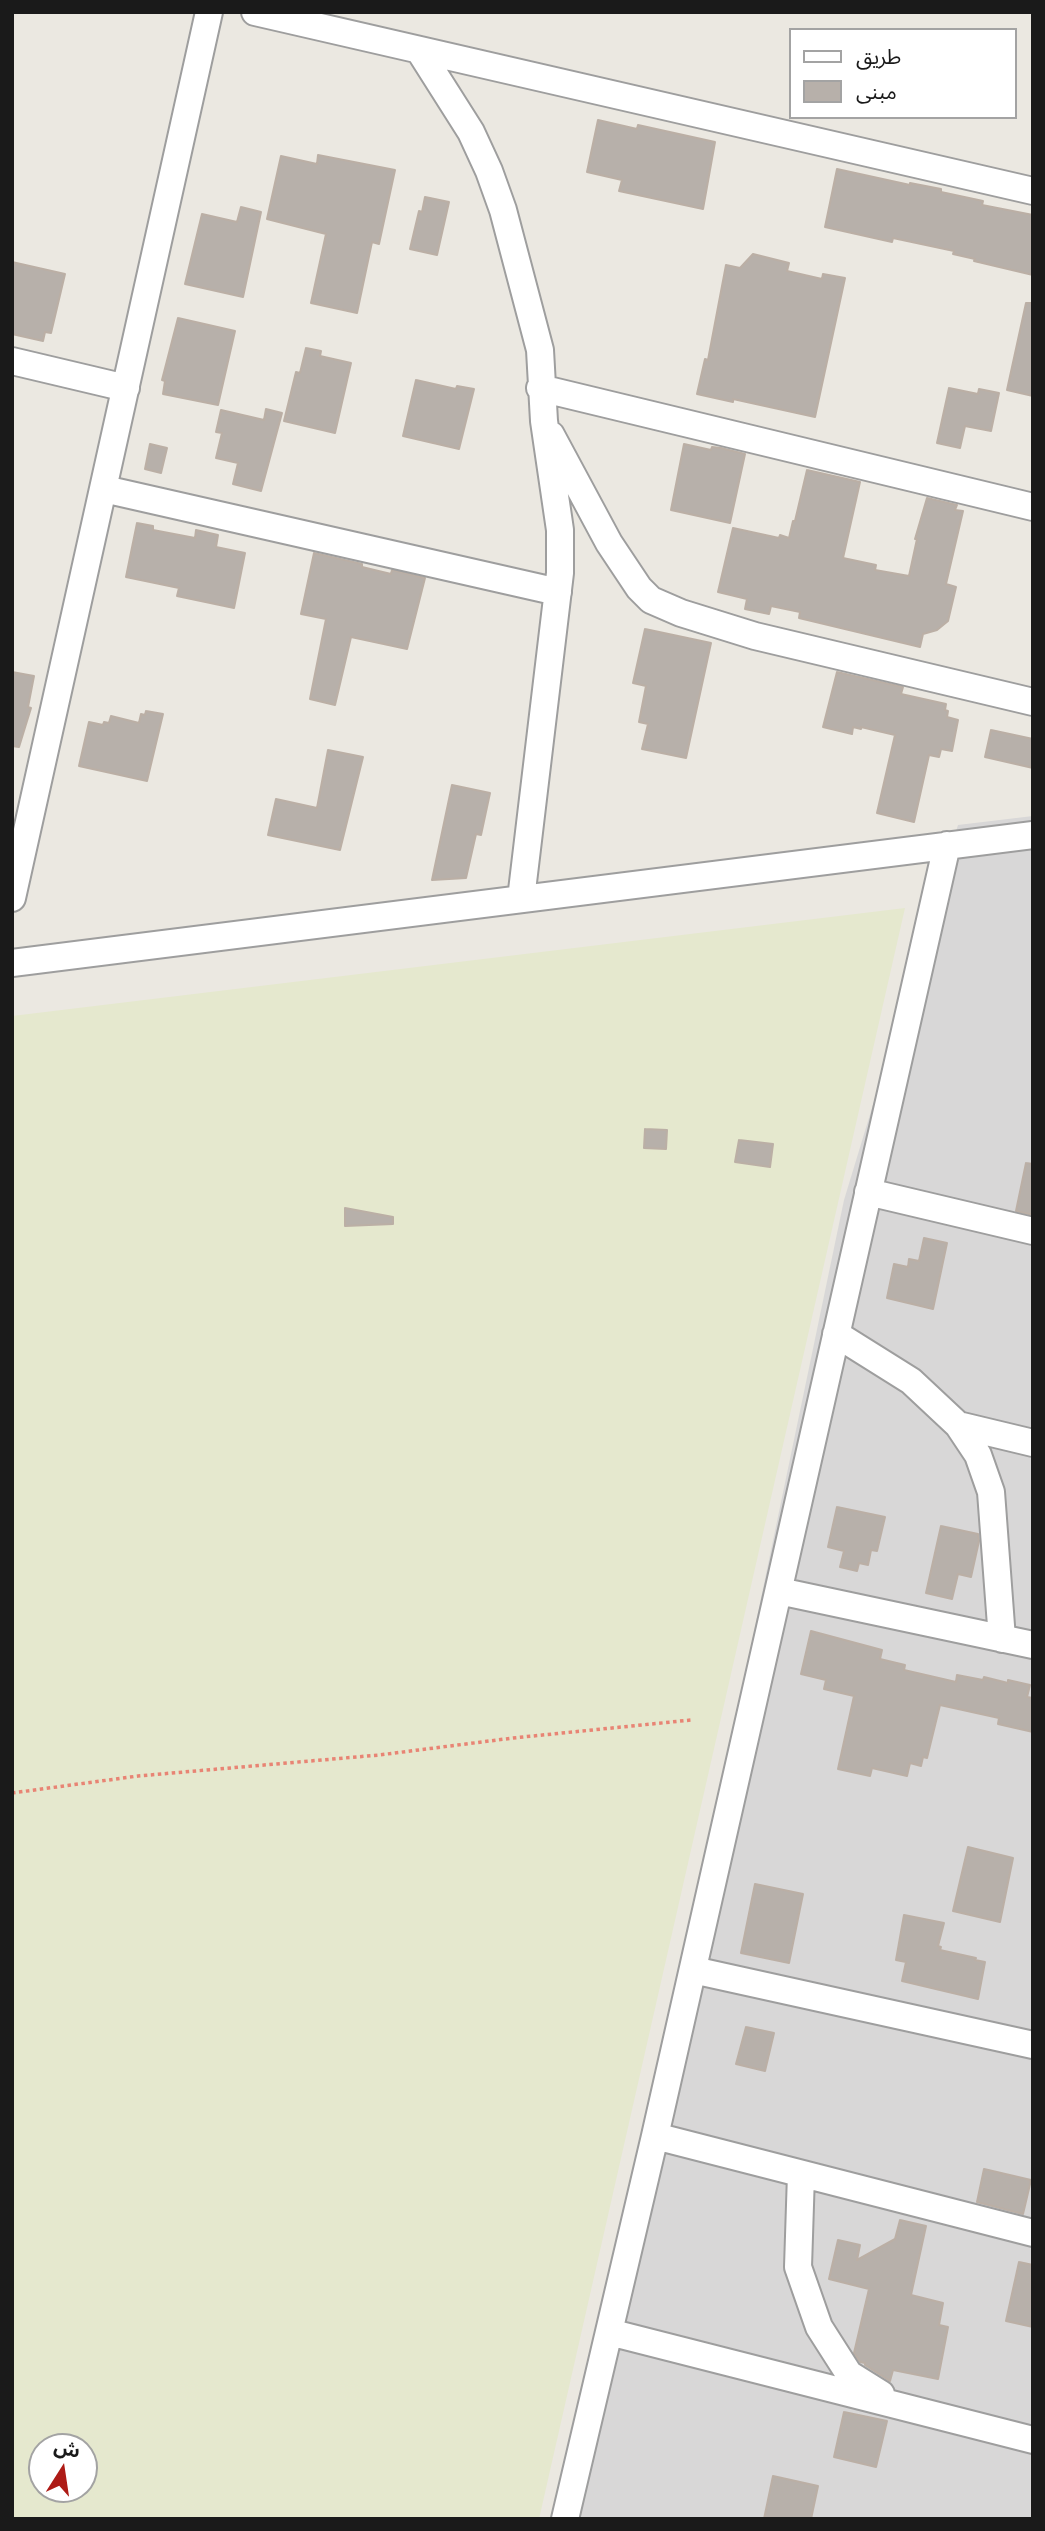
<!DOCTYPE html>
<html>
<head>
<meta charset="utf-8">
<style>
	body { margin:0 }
	#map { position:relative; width:1045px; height:2531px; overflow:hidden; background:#ebe8e1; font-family:Montserrat,"Noto Sans Arabic",sans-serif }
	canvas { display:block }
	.frame { position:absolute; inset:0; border:14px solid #1a1a1a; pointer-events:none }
	.legend { position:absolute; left:789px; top:28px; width:228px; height:91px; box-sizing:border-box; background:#fff; border:2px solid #a3a3a3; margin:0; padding:9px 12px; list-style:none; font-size:21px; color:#1a1a1a }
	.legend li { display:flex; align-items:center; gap:14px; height:35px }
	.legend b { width:35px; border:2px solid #a3a3a3 }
	.north { position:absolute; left:28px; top:2433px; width:70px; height:70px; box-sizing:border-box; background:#fff; border:2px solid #a3a3a3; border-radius:50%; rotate:12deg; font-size:19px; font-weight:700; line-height:28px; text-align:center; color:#1a1a1a }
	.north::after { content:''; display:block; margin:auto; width:24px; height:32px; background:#ae1b16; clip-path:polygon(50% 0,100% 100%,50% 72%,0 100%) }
</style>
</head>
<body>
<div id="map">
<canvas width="1045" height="2531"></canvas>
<div class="frame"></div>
<ul class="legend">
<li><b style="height:9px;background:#fff"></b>طريق</li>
<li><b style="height:19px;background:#b7b0aa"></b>مبنى</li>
</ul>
<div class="north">ش</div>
</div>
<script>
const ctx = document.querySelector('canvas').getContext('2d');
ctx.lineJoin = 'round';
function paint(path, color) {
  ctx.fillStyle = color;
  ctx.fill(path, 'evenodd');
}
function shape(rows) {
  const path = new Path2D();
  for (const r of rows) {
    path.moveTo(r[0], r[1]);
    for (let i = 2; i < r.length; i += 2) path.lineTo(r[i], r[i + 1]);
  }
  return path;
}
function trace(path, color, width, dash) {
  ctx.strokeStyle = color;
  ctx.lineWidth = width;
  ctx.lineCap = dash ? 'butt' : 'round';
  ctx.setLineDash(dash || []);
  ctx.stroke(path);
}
paint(shape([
	[1033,816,1033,2519,569,2519,844,1200,958,825]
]), '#d8d7d7');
paint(shape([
	[905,908,539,2519,12,2519,12,1016],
	[42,2447,84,2447,84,2489,42,2489]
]), '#e5e8ce');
const building = shape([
	[598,120,637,129,638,125,715,142,703,209,619,191,622,180,587,172,598,120],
	[318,155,395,170,379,244,372,242,357,313,311,303,326,234,267,219,281,156,317,164,318,155],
	[837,169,910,185,910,183,941,189,941,192,983,201,982,205,1033,215,1033,275,974,261,975,259,953,254,954,251,893,238,892,242,825,227,837,169],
	[425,197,449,202,437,255,410,249,419,211,422,212,425,197],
	[241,207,261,212,243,297,185,284,202,214,237,222,241,207],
	[753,254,789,263,787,271,822,279,823,274,845,278,815,417,733,399,733,402,697,394,705,359,708,360,726,265,740,268,753,254],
	[12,262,65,274,51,333,45,332,43,341,12,334,12,262],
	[1026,303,1033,303,1033,396,1007,390,1026,303],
	[178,318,235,331,218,405,163,394,165,381,162,380,178,318],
	[306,348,321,351,320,356,351,363,335,433,284,421,296,372,300,373,306,348],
	[416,380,456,389,457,386,474,389,459,449,403,436,416,380],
	[949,388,978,394,979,389,999,393,991,431,965,426,960,448,937,443,949,388],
	[266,409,282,413,261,491,233,484,238,463,216,458,222,433,216,432,221,410,264,420,266,409],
	[150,444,167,448,161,473,145,469,150,444],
	[684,444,711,450,712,447,721,448,745,454,730,523,671,510,684,444],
	[807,470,860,482,843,558,876,565,875,570,909,576,917,539,915,539,927,498,957,505,955,510,963,511,946,584,956,587,948,621,937,630,923,634,920,647,799,618,800,612,771,606,769,614,745,609,747,599,718,592,733,528,779,538,780,535,789,538,793,521,795,521,807,470],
	[137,523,153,526,153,530,195,538,196,530,218,535,216,547,245,553,234,608,177,596,179,588,126,577,137,523],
	[314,553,362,564,362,567,391,574,392,570,425,578,407,649,351,637,335,705,310,699,326,619,301,614,314,553],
	[645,629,711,643,686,758,642,749,648,724,639,722,646,686,633,683,645,629],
	[12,672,34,676,28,707,31,708,19,747,12,746,12,672],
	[837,672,903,687,901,694,946,704,945,710,948,711,947,717,958,720,952,751,941,749,939,757,929,755,914,822,877,813,895,735,861,727,861,729,853,727,852,734,823,727,837,672],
	[146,711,163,714,147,781,79,766,89,722,103,725,104,722,109,723,111,716,139,723,141,714,145,715,146,711],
	[991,730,1033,739,1033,768,985,757,991,730],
	[328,750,363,757,340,850,268,835,276,799,317,808,328,750],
	[452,785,490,793,481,835,476,834,466,878,432,880,452,785],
	[645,1129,667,1130,666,1149,644,1148,645,1129],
	[739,1140,773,1144,770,1167,735,1162,739,1140],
	[1026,1163,1033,1164,1033,1215,1016,1211,1026,1163],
	[345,1208,393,1217,393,1224,345,1226,345,1208],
	[924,1238,947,1243,933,1309,887,1298,894,1264,908,1267,909,1259,919,1261,924,1238],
	[837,1507,885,1517,877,1551,871,1550,868,1565,859,1563,857,1571,840,1567,844,1551,828,1547,837,1507],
	[941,1526,978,1534,979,1541,971,1577,958,1574,952,1599,926,1593,941,1526],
	[811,1631,882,1650,880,1659,905,1665,904,1670,956,1682,957,1675,983,1680,984,1677,1008,1683,1008,1680,1030,1685,1027,1697,1033,1698,1033,1732,998,1724,999,1718,940,1705,927,1758,923,1757,921,1766,910,1763,907,1776,872,1768,870,1776,838,1769,854,1696,824,1689,826,1680,801,1674,811,1631],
	[968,1847,1013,1858,1000,1922,953,1911,968,1847],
	[755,1884,803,1894,789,1963,741,1953,755,1884],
	[904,1915,944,1923,938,1946,941,1947,940,1950,976,1958,975,1960,985,1962,978,1999,902,1981,906,1962,896,1960,904,1915],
	[746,2027,774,2033,765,2071,736,2064,746,2027],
	[984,2169,1031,2180,1023,2214,977,2202,984,2169],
	[900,2220,926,2226,911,2295,943,2303,939,2325,948,2327,938,2379,893,2370,890,2381,865,2365,865,2363,860,2362,854,2353,869,2289,829,2279,838,2240,860,2245,857,2260,895,2239,900,2220],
	[1019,2262,1033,2265,1033,2327,1006,2321,1019,2262],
	[844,2412,887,2421,876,2467,834,2457,844,2412],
	[773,2476,818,2486,811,2519,764,2519,773,2476]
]);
paint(building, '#b7b0aa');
trace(building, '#bbafa5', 2);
const minor = shape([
	[255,12,1033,191],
	[419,50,471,132,489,171,503,210,540,350,544,421,560,530,560,573,521,899],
	[12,361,126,388],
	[540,388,1033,507],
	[551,435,609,543,639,588,651,600,681,613,755,636,1033,702],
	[104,489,558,592],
	[12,898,209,12],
	[12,963,1033,835],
	[868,1192,1033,1231],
	[836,1334,911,1381,958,1425,978,1455,991,1492,1002,1639],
	[958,1425,1033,1443],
	[779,1591,1033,1645],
	[693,1970,1033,2045],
	[655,2136,1033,2233],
	[801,2174,798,2267,819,2327,849,2374,881,2394],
	[609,2332,1033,2440],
	[565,2519,655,2136,947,845]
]);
trace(minor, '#9e9e9e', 30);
trace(shape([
	[12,1793,138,1776,379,1755,513,1738,691,1720]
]), '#e88474', 3.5, [3.5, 3.5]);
trace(minor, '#fff', 26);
</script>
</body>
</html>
